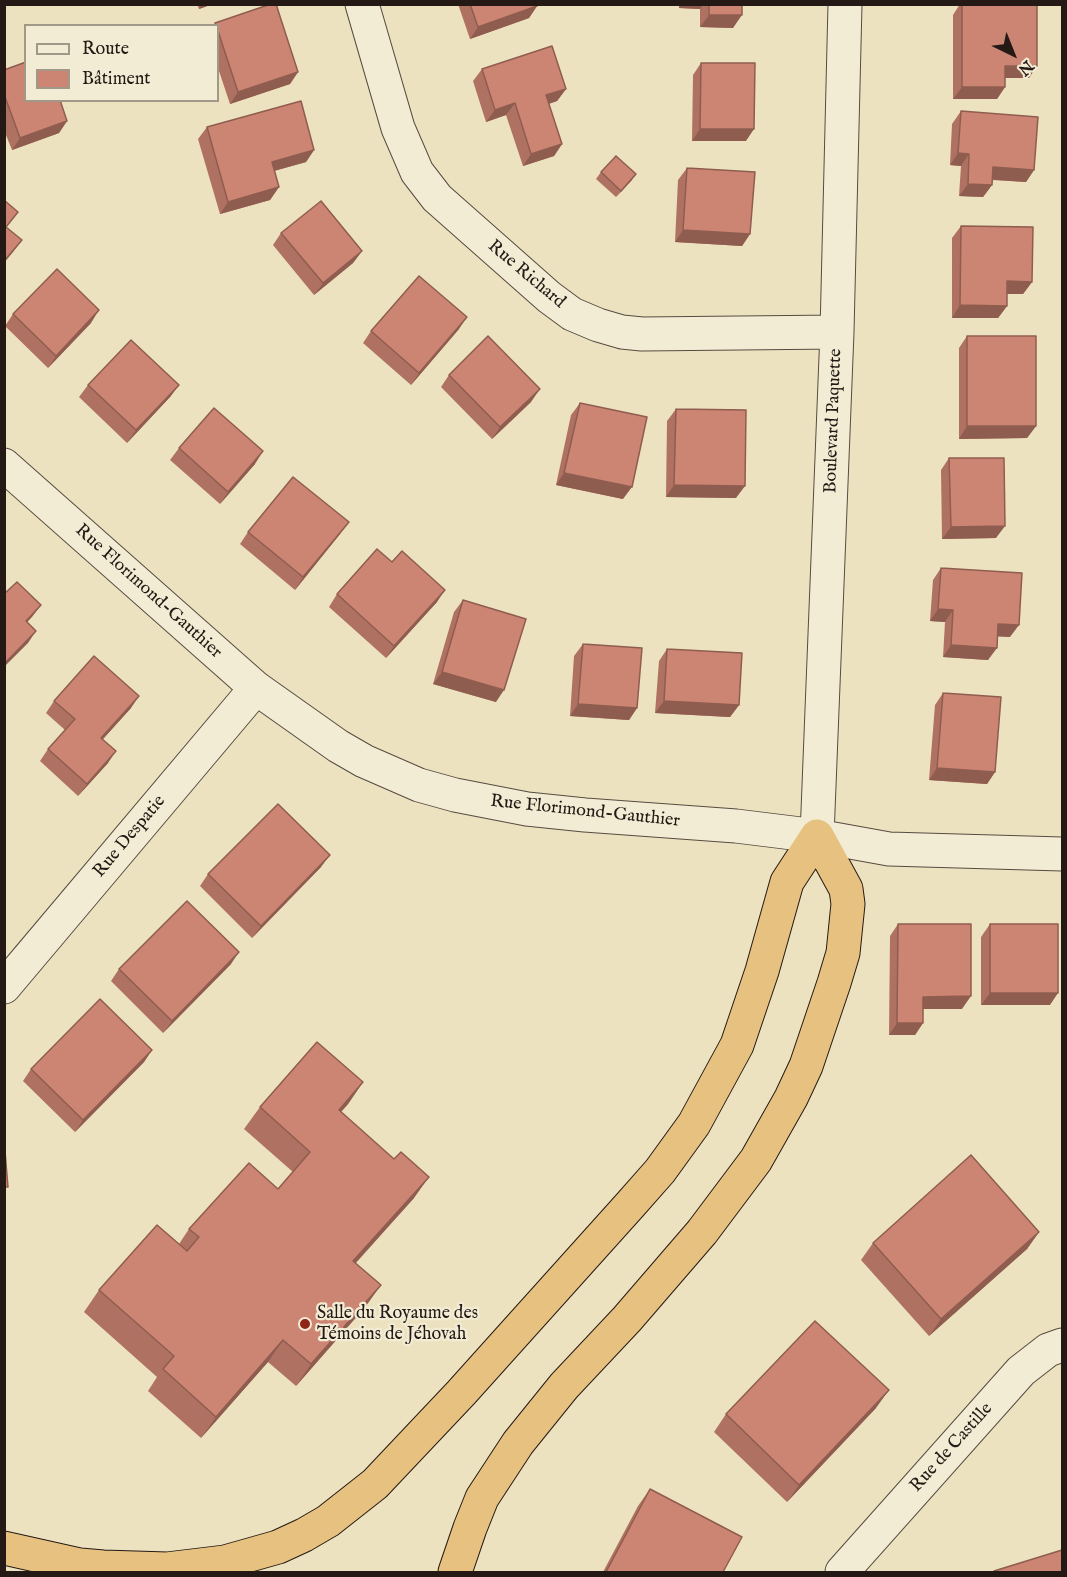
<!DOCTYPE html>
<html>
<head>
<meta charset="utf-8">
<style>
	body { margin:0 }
	#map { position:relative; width:1067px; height:1577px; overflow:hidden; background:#ece2bf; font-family:"IM FELL English",serif }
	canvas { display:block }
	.frame { position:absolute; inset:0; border:6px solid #251915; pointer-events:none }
	.legend { position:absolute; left:24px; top:24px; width:195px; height:78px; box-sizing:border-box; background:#f3ecd5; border:2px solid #a19888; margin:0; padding:8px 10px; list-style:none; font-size:18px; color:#251915 }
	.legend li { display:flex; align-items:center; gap:12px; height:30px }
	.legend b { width:30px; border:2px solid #a19888 }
	.north { position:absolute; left:983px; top:24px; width:60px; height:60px; -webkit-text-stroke:4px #f3ecd5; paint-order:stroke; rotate:137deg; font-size:16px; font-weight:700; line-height:24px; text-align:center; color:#251915 }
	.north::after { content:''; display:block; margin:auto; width:21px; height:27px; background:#251915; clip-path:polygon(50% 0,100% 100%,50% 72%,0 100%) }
</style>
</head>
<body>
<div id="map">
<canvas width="1067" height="1577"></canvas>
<div class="frame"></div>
<ul class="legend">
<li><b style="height:8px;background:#f3ecd5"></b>Route</li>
<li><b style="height:16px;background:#cc8572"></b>Bâtiment</li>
</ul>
<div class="north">N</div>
</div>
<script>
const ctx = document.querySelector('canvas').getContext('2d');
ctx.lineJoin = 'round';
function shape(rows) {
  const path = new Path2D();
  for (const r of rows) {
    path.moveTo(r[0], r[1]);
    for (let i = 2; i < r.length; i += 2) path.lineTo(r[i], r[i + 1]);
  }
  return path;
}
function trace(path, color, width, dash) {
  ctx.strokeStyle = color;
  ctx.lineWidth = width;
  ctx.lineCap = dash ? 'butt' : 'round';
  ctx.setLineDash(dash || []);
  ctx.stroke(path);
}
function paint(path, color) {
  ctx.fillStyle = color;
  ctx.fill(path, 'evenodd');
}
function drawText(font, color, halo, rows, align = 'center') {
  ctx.font = font + ' "IM FELL English",serif';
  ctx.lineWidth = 4.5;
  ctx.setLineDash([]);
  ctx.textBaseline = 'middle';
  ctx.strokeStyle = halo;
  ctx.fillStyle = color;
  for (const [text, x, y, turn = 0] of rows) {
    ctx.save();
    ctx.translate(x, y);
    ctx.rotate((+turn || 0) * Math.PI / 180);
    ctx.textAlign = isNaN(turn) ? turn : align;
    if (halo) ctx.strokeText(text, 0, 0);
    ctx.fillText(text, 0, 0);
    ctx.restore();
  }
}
const minor = shape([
	[362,4,398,128,417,172,437,198,549,297,572,314,598,325,622,332,642,334,837,332],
	[4,465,256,688,338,746,364,761,419,785,455,795,527,809,585,815,736,826,817,836,889,849,1062,854],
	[817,836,837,332,845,4],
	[4,987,256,688],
	[842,1572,1021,1371,1048,1350,1062,1345]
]);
const highway = shape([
	[4,1548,80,1565,103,1567,167,1569,225,1562,278,1547,304,1535,328,1521,375,1484,461,1393,630,1205,660,1171,694,1124,737,1045,762,971,787,882,817,836,846,889,848,904,843,953,834,983,806,1066,791,1098,756,1160,702,1232,627,1319,564,1386,518,1443,482,1498,470,1528,455,1572]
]);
trace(minor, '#574b40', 35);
trace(highway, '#251915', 35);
trace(minor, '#f3ecd5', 33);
trace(highway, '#e6c180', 33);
paint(shape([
	[197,4,213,4,199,9],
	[458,4,537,4,537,6,529,18,470,39],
	[679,4,742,4,733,28,700,27,700,9,679,8],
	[960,4,1037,4,1029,78,1005,78,1005,87,997,99,953,99,953,15],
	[215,23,298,72,290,84,230,104,218,68,218,26,214,26],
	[701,63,746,141,692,141,693,75],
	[482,69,566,89,557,101,549,104,562,144,554,156,523,166,506,115,486,122,473,81],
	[4,70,67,121,59,133,12,150,4,130],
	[961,111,1034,170,1026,182,992,180,992,185,983,197,959,196,961,166,950,165,952,124],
	[207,127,314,150,306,162,274,171,279,187,270,200,220,214,198,139],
	[687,168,750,234,742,246,675,242,678,180],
	[601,172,636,174,631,181,616,197,596,179],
	[961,226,1032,282,1023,294,1007,294,1007,306,998,318,952,318,952,238],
	[281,233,362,251,353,263,314,295,273,245],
	[13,314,91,323,48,368,5,326],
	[459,329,411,385,363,343,371,331],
	[967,336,1036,426,1027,438,959,439,959,348],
	[449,375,531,402,492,439,441,387],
	[88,385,179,385,170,397,127,443,79,397],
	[580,403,623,499,556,485,571,415],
	[676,409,736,498,666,497,667,421],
	[179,448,255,464,220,504,170,460],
	[949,458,996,538,942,539,941,470],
	[248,532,340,534,295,590,240,544],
	[941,568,1010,637,997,636,988,660,943,657,945,622,930,621,933,580],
	[337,594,437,602,386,658,329,607],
	[463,600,496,702,433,684,454,612],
	[583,644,637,708,629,720,570,716,574,656],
	[667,649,739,705,730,717,655,713,659,661],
	[943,693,995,772,987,784,929,780,935,705],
	[54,701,131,708,103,739,108,763,78,796,40,761,48,749,65,730,46,713],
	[321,867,252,938,200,886,208,874],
	[898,924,962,1009,923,1009,923,1023,915,1035,889,1035,890,936],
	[990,924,1050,1005,981,1005,981,937],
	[231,964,163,1033,111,981,119,969],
	[152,1050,144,1062,75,1132,23,1081,31,1069],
	[363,1082,348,1104,341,1112,414,1198,356,1263,366,1306,296,1386,268,1362,201,1438,148,1391,157,1377,84,1312,99,1290,179,1244,189,1229,278,1189,293,1172,244,1129,260,1107],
	[1039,1232,1027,1249,929,1336,861,1260,873,1243],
	[876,1408,787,1502,714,1432,726,1414],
	[650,1489,723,1572,603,1572,638,1506]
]), '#af7262');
paint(shape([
	[202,4,213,4,199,9],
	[681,4,703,4,700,9,679,8],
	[537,6,529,18,470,39,478,27],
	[709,15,742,15,733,28,700,27],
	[1005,66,1037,66,1029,78,996,78],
	[298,72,290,84,230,104,238,92],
	[962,87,1005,87,997,99,953,99],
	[566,89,557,101,538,107,546,95],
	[515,103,506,115,486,122,495,110],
	[67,121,59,133,12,150,20,138],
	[700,129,754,129,746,141,692,141],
	[562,144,554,156,523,166,531,154],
	[314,150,306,162,263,174,272,162],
	[958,153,969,154,961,166,950,165],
	[993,167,1034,170,1026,182,984,179],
	[636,174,631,181,616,197,621,191],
	[968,184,992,185,983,197,959,196],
	[279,187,270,200,220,214,228,202],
	[683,230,750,234,742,246,675,242],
	[22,240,13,252,4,263,4,261],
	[362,251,353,263,314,295,323,283],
	[1007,281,1032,282,1023,294,998,294],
	[960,305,1007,306,998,318,952,318],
	[99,310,91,323,48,368,56,356],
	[467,317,459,329,411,385,419,373],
	[179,385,170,397,127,443,136,430],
	[540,389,531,402,492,439,500,427],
	[967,426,1036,426,1027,438,959,439],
	[263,451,255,464,220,504,228,492],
	[564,473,632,487,623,499,556,485],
	[674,485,745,486,736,498,666,497],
	[349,522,340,534,295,590,303,577],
	[1005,526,996,538,942,539,951,527],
	[445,590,437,602,386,658,394,646],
	[41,605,32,617,17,633,26,621],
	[938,609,953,610,945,622,930,621],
	[998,624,1019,625,1010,637,989,636],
	[36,631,28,643,4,667,4,664],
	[951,645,997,648,988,660,943,657],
	[442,672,504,690,496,702,433,684],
	[139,696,131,708,93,750,101,738],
	[664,701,739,705,730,717,655,713],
	[578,704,637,708,629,720,570,716],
	[116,751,108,763,78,796,87,784],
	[937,768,995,772,987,784,929,780],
	[330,855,321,867,252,938,261,926],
	[239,952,231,964,163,1033,172,1021],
	[990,993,1058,993,1050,1005,981,1005],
	[971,996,962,1009,914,1009,923,997],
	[897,1023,923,1023,915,1035,889,1035],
	[152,1050,144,1062,75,1132,83,1120],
	[363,1082,348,1104,324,1131,339,1110],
	[429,1177,414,1198,338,1282,353,1261],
	[1039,1232,1027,1249,929,1336,941,1319],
	[381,1285,366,1306,296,1386,311,1364],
	[283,1340,268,1362,201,1438,216,1417],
	[889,1390,876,1408,787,1502,799,1485]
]), '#8f5d50');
const building = shape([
	[271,4,276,4,298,72,238,92,218,31,218,26,216,26,215,23,271,4],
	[470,4,537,4,537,6,478,27,470,4],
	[709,4,742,4,742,15,709,15,709,4],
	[962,4,1037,4,1037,66,1005,66,1005,87,962,87,962,4],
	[552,46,566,89,546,95,562,144,531,154,515,103,495,110,482,69,552,46],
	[26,62,26,100,60,100,67,121,20,138,4,94,4,70,26,62],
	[701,63,755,63,754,129,700,129,701,63],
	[301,101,314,150,272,162,279,187,228,202,207,127,301,101],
	[961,111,1038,117,1034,170,993,167,992,185,968,184,969,154,958,153,961,111],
	[616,156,636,174,621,191,601,172,616,156],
	[687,168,755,172,750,234,683,230,687,168],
	[4,200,18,212,6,227,22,240,4,261,4,200],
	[321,201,362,251,323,283,281,233,321,201],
	[961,226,1033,227,1032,282,1007,281,1007,306,960,305,961,226],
	[57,269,99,310,56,356,13,314,57,269],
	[419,276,467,317,419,373,371,331,419,276],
	[488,336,540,389,500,427,449,375,488,336],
	[967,336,1036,336,1036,426,967,426,967,336],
	[131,340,179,385,136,430,88,385,131,340],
	[580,403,647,417,632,487,564,473,580,403],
	[214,408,263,451,228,492,179,448,214,408],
	[676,409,746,410,745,486,674,485,676,409],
	[949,458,1004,458,1005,526,951,527,949,458],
	[293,477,349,522,303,577,248,532,293,477],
	[377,549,392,562,402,551,445,590,394,646,337,594,377,549],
	[941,568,1022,573,1019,625,998,624,997,648,951,645,953,610,938,609,941,568],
	[17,582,41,605,26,621,36,631,4,664,4,594,17,582],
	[463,600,526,619,504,690,442,672,463,600],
	[583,644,642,648,637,708,578,704,583,644],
	[667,649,742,653,739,705,664,701,667,649],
	[94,656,139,696,101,738,116,751,87,784,48,749,75,719,54,701,94,656],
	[943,693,1001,697,995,772,937,768,943,693],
	[278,804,330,855,261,926,208,874,278,804],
	[187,901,239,952,172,1021,119,969,187,901],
	[898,924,971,924,971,996,923,997,923,1023,897,1023,898,924],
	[990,924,1058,924,1058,993,990,993,990,924],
	[100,999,152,1050,83,1120,31,1069,100,999],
	[317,1042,363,1082,339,1110,394,1159,401,1152,429,1177,353,1261,381,1285,311,1364,283,1340,216,1417,163,1369,174,1356,99,1290,157,1225,187,1251,199,1237,189,1229,249,1163,278,1189,310,1152,260,1107,317,1042],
	[4,1139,8,1187,4,1187,4,1139],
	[971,1155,1039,1232,941,1319,873,1243,971,1155],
	[815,1321,889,1390,799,1485,726,1414,815,1321],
	[650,1489,742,1537,723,1572,606,1572,650,1489],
	[1062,1550,1062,1572,994,1572,994,1571,1062,1550]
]);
paint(building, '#cc8572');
trace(building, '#8f5d50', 1.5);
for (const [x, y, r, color] of [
	[305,1324,6,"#8f2418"]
]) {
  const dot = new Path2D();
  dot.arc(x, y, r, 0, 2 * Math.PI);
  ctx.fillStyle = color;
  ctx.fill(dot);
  trace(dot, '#f3ecd5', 2);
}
drawText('18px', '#251915', '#f3ecd5', [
	["Rue Richard",526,275,40],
	["Boulevard Paquette",834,421,-88],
	["Rue Florimond-Gauthier",148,592,42],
	["Rue Florimond-Gauthier",585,812,6],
	["Rue Despatie",130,837,-50],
	["Rue de Castille",952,1448,-48]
]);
drawText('18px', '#251915', '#f3ecd5', [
	["Salle du Royaume des",317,1314],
	["Témoins de Jéhovah",317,1335]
], 'left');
</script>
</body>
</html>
